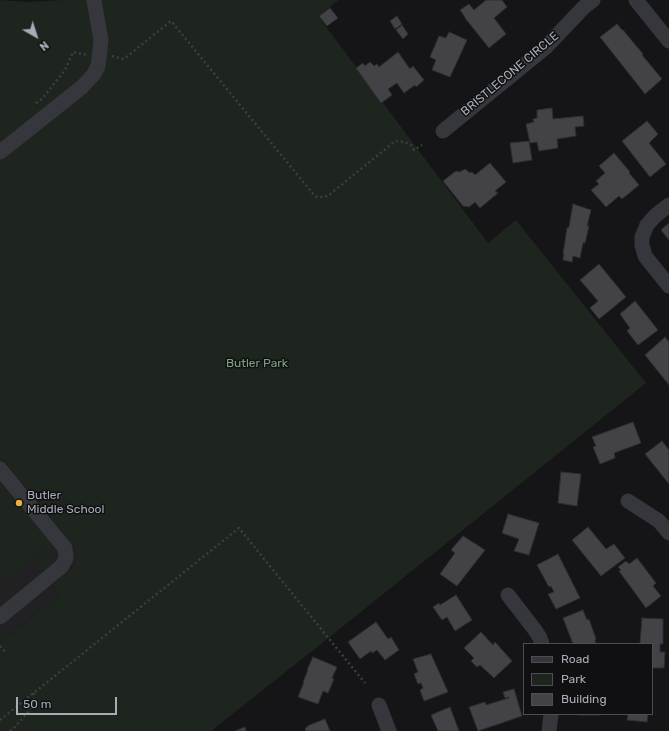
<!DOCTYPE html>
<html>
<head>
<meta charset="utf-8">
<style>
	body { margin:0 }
	#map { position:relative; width:669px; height:731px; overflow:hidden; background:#151517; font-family:Rubik,sans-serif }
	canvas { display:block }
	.legend { position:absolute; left:523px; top:643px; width:130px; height:72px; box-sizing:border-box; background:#101012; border:1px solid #4d4e54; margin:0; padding:5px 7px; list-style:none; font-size:12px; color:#a8acb7 }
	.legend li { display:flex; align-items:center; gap:8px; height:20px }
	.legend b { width:20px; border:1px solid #4d4e54 }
	.north { position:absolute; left:16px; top:16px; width:40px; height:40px; -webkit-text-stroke:3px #101012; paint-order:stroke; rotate:141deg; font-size:11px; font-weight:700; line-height:16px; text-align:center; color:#a8acb7 }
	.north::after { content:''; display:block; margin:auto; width:14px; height:18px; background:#a8acb7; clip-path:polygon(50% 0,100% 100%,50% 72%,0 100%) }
	.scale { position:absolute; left:16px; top:697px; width:101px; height:18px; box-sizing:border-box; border:2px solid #a8acb7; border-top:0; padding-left:5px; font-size:12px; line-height:14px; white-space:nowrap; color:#a8acb7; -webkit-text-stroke:3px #101012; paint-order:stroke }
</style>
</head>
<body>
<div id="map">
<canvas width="669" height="731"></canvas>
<ul class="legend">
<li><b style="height:5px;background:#36373c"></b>Road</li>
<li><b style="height:11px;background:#1d251e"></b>Park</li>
<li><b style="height:11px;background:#424247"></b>Building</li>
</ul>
<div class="north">N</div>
<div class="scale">50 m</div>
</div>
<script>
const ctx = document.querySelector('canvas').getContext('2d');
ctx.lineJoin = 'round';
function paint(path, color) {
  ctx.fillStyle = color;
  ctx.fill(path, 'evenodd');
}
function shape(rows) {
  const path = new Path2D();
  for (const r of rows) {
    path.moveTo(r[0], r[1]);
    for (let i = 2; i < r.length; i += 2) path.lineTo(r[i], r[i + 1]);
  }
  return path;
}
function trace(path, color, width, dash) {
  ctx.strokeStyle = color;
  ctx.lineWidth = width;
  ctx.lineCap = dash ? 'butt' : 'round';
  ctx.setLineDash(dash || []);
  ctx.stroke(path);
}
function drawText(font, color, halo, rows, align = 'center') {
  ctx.font = font + ' Rubik,sans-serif';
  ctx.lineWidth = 3;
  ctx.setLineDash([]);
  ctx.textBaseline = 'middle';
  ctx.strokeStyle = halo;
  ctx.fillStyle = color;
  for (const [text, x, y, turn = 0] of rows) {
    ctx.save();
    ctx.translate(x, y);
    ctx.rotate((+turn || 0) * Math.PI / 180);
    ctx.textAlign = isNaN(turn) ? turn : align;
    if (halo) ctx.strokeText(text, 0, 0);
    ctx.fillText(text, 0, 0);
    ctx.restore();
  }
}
paint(shape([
	[0,456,76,550,78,555,76,562,73,567,52,584,59,594,0,643]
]), '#212124');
paint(shape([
	[0,0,27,2,63,0,339,0,318,16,488,243,516,220,646,383,326,640,211,731,0,731,0,643,59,594,52,584,73,567,76,562,78,555,76,550,0,456],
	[0,477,54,542,5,582,0,571,0,516,4,513,0,508],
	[54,549,52,565,42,573,35,565]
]), '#1d251e');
const building = shape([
	[486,0,502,0,507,7,494,18,506,34,489,48,465,18,465,17,460,10,469,4,474,10,486,0],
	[330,8,338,18,327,26,319,16,330,8],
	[397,16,402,24,395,29,390,21,397,16],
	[617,24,622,30,623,30,643,54,642,55,662,79,645,94,600,37,617,24],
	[402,25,408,34,403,39,396,30,402,25],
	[449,32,467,40,450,77,432,70,436,60,430,57,439,36,446,38,449,32],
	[398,52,410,69,413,66,424,80,416,87,415,85,404,93,397,83,388,89,392,95,381,103,356,68,363,63,365,66,370,62,374,66,377,64,379,67,398,52],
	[552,108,553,119,583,116,584,126,575,127,576,136,557,139,558,148,539,151,537,142,530,143,526,124,534,122,533,119,537,118,537,110,552,108],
	[647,121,658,134,649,143,666,164,650,177,622,141,647,121],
	[529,141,532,160,513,163,510,143,529,141],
	[614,153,630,172,629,173,639,185,622,199,619,196,606,207,591,190,599,184,596,181,605,173,599,166,614,153],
	[490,163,506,182,495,191,498,193,480,208,475,202,469,207,463,206,443,181,456,171,460,172,465,169,470,173,472,172,475,175,490,163],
	[573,204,591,210,587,226,589,226,585,243,583,243,580,258,573,256,572,262,563,260,564,254,563,254,567,228,569,227,573,204],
	[669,223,669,240,661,230,669,223],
	[599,264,626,297,599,319,590,308,598,301,580,280,599,264],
	[635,301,658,330,638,345,627,331,630,328,620,314,635,301],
	[665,337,669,342,669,385,645,355,665,337],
	[633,422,641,443,614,453,615,458,600,464,593,447,596,446,592,437,633,422],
	[662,441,669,450,669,484,645,454,662,441],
	[561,472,581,474,577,506,558,503,561,472],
	[508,514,539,523,529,555,514,551,519,539,502,533,508,514],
	[588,527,606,549,614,544,625,558,601,576,572,540,588,527],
	[463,536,485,550,457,586,440,574,455,553,451,550,463,536],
	[558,554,580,598,556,609,548,594,554,592,551,586,549,587,537,565,558,554],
	[637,558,656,583,653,586,661,596,646,608,619,571,621,570,618,567,626,561,629,564,637,558],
	[456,595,472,620,455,631,447,617,442,620,433,607,439,603,440,605,456,595],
	[583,610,587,620,589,619,596,639,595,640,596,644,573,644,563,618,583,610],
	[642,618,663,619,663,644,660,644,660,652,665,652,664,668,652,668,652,644,640,644,642,618],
	[376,622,388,639,391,637,399,650,385,660,377,650,372,653,371,651,360,659,348,642,376,622],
	[481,632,493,645,495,642,512,661,494,678,480,665,477,667,471,661,474,658,464,648,481,632],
	[431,654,448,692,424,701,420,690,423,688,421,683,418,684,414,674,418,672,413,659,431,654],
	[313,657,337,667,332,678,334,679,328,693,323,691,318,704,298,697,304,682,303,682,308,670,307,670,313,657],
	[514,689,522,716,478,731,469,707,485,702,486,705,509,698,509,697,505,698,503,692,514,689],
	[450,707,459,731,438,731,431,715,450,707],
	[579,714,600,714,600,715,579,715,579,714],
	[628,714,648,714,647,722,627,720,628,714],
	[325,719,330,731,306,731,305,728,308,727,307,726,325,719],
	[245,727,246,731,235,731,245,727]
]);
paint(building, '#424247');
trace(building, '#2f2f33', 1);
trace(shape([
	[112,56,124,59,171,21,314,195,317,197,325,197,329,195,394,142,397,141,405,142,411,145,414,150,422,145],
	[36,103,42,99,65,70,73,52,87,55],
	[0,646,5,652],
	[0,720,239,528,365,683],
	[10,731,15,727,28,712,34,701,34,693]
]), '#3c3e43', 2.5, [2, 3]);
trace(shape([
	[636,0,669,41],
	[443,131,545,48,584,7,593,0],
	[0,152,82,87,94,74,98,66,99,59,101,40,94,0],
	[669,205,655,216,647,225,642,237,642,245,645,256,669,286],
	[0,469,60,542,65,548,66,558,62,566,0,617],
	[628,501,659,521,669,533],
	[508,595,535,630,540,638,542,644],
	[379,705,389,731],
	[549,731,551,714]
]), '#36373c', 15);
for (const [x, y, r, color] of [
	[19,503,4,"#ebb139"]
]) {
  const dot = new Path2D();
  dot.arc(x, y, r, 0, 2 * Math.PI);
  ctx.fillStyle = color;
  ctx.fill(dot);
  trace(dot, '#101012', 1.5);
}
drawText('12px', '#a8acb7', '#101012', [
	["BRISTLECONE CIRCLE",510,74,-40]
]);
drawText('12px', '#7fa182', '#101012', [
	["Butler Park",257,364]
]);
drawText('12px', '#a8acb7', '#101012', [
	["Butler",27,496],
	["Middle School",27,510]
], 'left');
</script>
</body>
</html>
